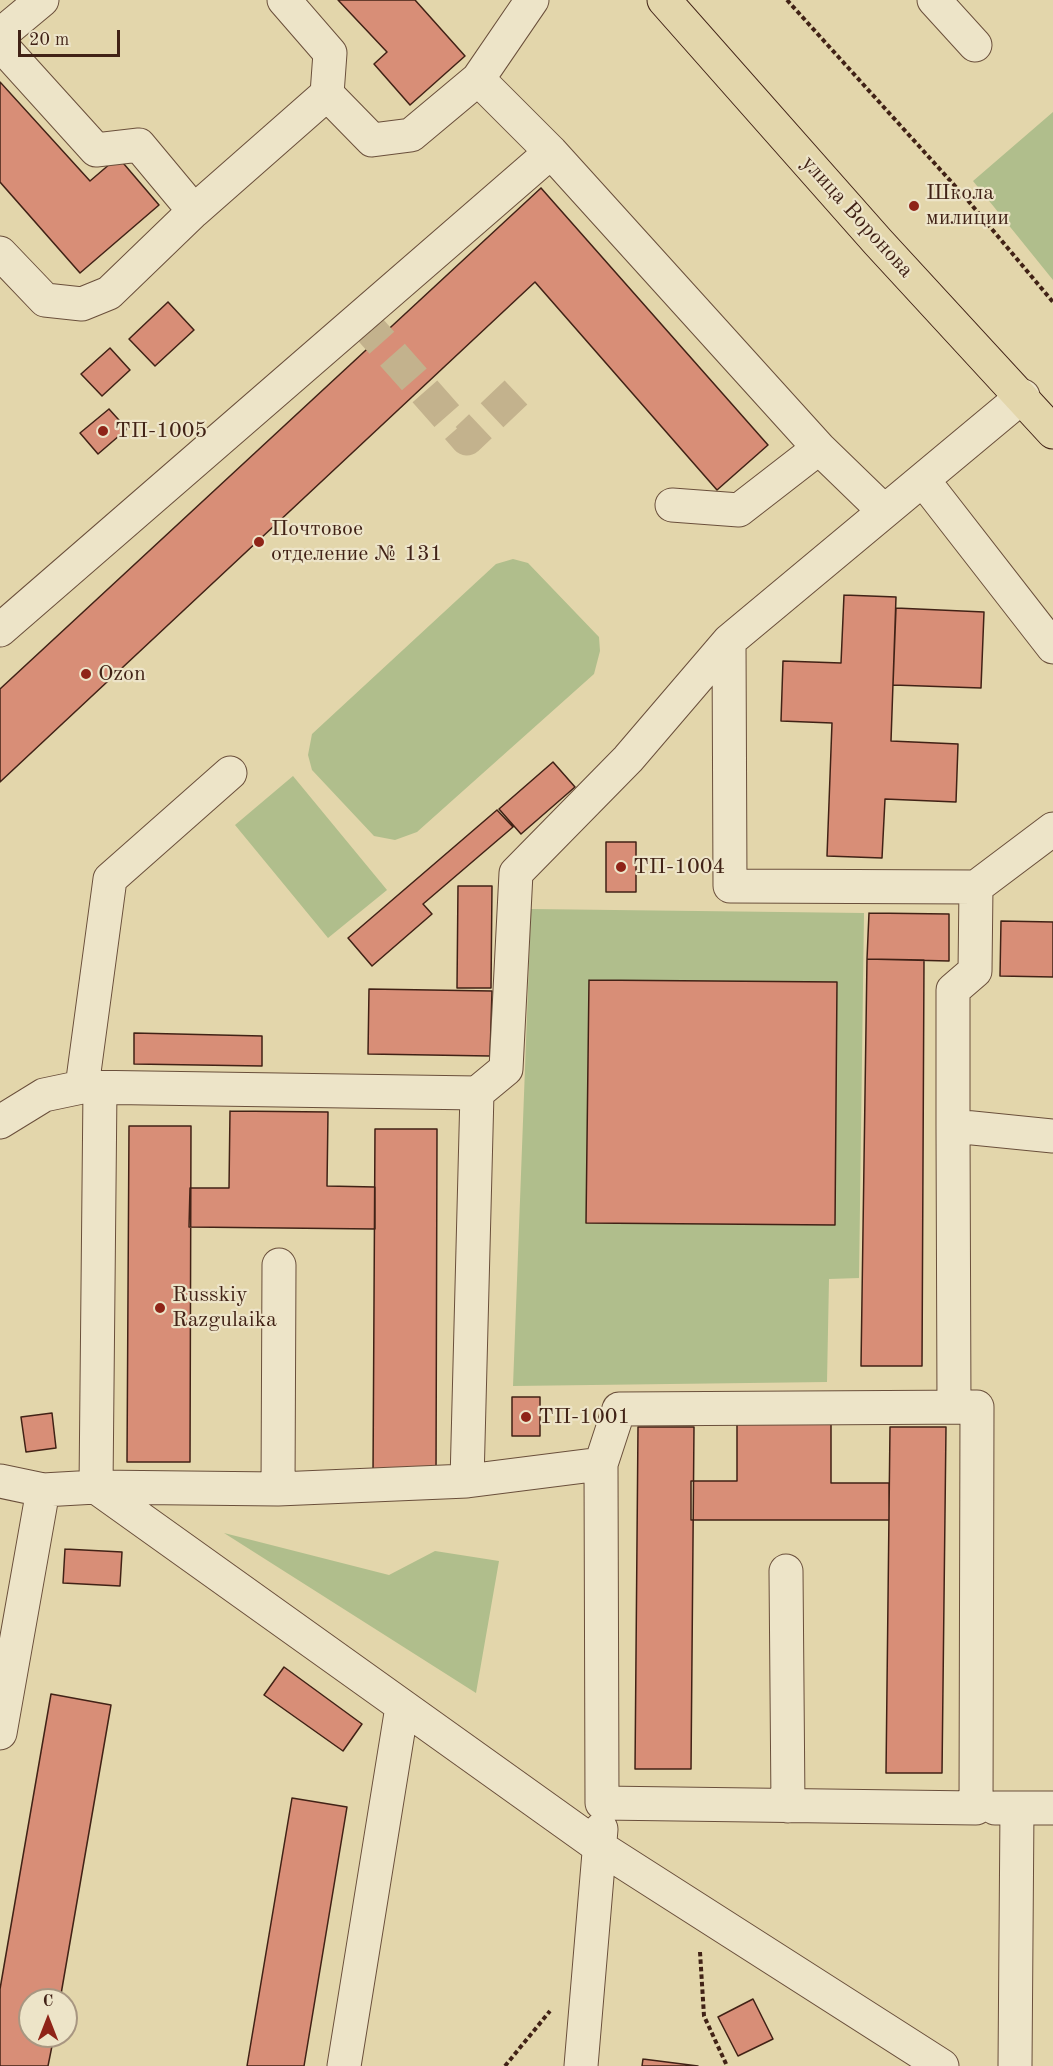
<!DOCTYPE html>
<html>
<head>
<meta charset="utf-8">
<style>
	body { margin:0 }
	#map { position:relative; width:1053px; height:2066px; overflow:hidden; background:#e3d6ab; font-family:"Old Standard TT",serif }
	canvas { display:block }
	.north { position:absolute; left:18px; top:1988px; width:60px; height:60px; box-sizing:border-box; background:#ede4c8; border:2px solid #a89681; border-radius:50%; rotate:0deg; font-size:16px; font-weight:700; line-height:24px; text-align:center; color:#412216 }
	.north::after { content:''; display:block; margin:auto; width:21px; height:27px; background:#8f2418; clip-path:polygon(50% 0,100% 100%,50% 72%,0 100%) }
	.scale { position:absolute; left:18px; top:30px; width:102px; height:27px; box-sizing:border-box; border:3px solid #412216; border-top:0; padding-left:8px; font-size:18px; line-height:21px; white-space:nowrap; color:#412216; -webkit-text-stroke:4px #ede4c8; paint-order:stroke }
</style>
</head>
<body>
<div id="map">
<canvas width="1053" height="2066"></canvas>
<div class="north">С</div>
<div class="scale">20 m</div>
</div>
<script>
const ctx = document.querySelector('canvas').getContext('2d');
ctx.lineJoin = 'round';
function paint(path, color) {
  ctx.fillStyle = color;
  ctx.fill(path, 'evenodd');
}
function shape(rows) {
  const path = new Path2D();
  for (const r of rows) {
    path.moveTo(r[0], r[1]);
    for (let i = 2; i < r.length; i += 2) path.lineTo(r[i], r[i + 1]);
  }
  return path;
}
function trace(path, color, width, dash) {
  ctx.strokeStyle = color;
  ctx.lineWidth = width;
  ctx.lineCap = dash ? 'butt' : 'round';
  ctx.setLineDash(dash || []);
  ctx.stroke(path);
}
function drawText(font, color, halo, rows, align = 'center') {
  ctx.font = font + ' "Old Standard TT",serif';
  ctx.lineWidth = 4.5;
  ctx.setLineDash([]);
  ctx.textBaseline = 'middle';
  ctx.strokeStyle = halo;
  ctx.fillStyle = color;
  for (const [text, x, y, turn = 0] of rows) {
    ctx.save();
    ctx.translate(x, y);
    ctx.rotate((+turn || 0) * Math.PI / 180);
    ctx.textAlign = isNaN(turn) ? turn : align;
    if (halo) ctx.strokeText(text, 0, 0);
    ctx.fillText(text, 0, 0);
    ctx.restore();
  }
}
paint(shape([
	[1053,112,1053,280,973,181],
	[513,559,528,563,599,637,600,651,594,674,417,832,395,840,374,836,312,770,308,755,312,734,496,564],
	[293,776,387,890,328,938,235,825],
	[531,909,864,913,859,1278,829,1279,827,1382,513,1386],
	[224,1533,389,1575,435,1551,499,1561,476,1693]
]), '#b0be8c');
const building = shape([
	[338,0,415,0,465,56,410,105,374,64,387,52,338,0],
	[0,82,90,181,118,157,159,205,80,273,0,182,0,82],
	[541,188,768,445,717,490,535,282,0,782,0,689,541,188],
	[168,302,194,330,155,366,129,339,168,302],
	[110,348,130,370,102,396,81,374,110,348],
	[109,409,127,429,98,454,80,433,109,409],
	[844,595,896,597,891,741,958,744,956,802,885,799,882,858,827,856,832,723,781,721,783,661,841,663,844,595],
	[896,608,984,612,981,688,893,685,896,608],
	[553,762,575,787,521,834,499,809,553,762],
	[497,810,513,827,423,904,432,914,372,966,348,938,497,810],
	[606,842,636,842,636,892,606,892,606,842],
	[458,886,492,886,491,988,457,988,458,886],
	[869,913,949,914,949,961,867,959,869,913],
	[1001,921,1053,922,1053,977,1000,976,1001,921],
	[867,959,924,960,922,1366,861,1366,867,959],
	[589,980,837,982,835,1225,586,1223,589,980],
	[369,989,492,991,490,1056,368,1054,369,989],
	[134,1033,262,1036,262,1066,134,1064,134,1033],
	[230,1111,328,1112,327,1186,375,1187,375,1229,189,1227,190,1188,229,1188,230,1111],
	[129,1126,191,1126,190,1462,127,1462,129,1126],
	[375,1129,437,1129,436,1475,373,1475,375,1129],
	[512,1397,540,1397,540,1436,512,1436,512,1397],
	[52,1413,56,1448,26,1452,21,1417,52,1413],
	[737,1419,831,1419,831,1483,889,1483,889,1520,691,1520,691,1481,737,1481,737,1419],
	[638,1427,694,1427,691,1769,635,1769,638,1427],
	[890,1427,946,1427,942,1773,886,1773,890,1427],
	[65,1549,122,1552,120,1586,63,1583,65,1549],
	[284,1667,362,1724,343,1751,264,1695,284,1667],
	[51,1694,111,1705,60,2000,30,2000,30,2036,54,2036,48,2066,0,2066,0,1989,51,1694],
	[292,1798,347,1807,304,2066,247,2066,292,1798],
	[753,1999,773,2039,738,2056,718,2017,753,1999],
	[643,2059,698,2066,642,2066,643,2059]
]);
paint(building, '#d88e77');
trace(building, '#412216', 1.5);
trace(shape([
	[360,318,467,439,525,384]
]), '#c3b28d', 33, [33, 16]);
const minor = shape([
	[284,0,330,53,327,94,372,140,411,135,478,79,532,0],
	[934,0,975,45],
	[0,35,42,0],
	[0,44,96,150,139,145,194,211,109,293,82,304,45,300,0,253],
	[478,79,551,152,819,448,884,511],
	[194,211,327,94],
	[923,480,1053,647],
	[672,505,739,510,819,448],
	[0,630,551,152],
	[729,641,730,886,976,887,1053,829],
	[230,773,110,879,82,1087,100,1088,96,1487,278,1489,467,1481,601,1464],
	[976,887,975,971,953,990,953,1126,954,1407,977,1407],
	[0,1122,44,1095,82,1087,477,1093],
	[953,1126,1053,1136],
	[977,1407,976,1808,602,1803,601,1464,619,1409,977,1407],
	[0,1481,43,1490,96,1487,601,1848,942,2066],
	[467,1481,477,1093,506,1069,516,873,628,759,729,641,1023,396],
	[278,1489,279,1265],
	[786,1571,788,1806],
	[0,1733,43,1490],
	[995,1808,1053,1808],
	[344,2066,402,1707],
	[581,2066,601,1829],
	[1015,2066,1017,1808]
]);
const major = shape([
	[664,0,878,242,1053,432]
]);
trace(minor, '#6a4f3b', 35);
trace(major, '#412216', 35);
trace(shape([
	[787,0,965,197,1053,302],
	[700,1952,704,2016,727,2066],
	[505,2066,550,2011]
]), '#412216', 4, [4.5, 3]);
trace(minor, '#ede4c8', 33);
trace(major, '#e3d6ab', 33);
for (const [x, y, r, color] of [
	[914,206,6,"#8f2418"],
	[103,431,6,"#8f2418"],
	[259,542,6,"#8f2418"],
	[86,674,6,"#8f2418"],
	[621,867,6,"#8f2418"],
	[160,1308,6,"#8f2418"],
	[526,1417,6,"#8f2418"]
]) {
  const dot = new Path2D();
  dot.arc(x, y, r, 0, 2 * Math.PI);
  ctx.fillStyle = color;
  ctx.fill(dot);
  trace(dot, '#ede4c8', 2);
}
drawText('22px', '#412216', '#ede4c8', [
	["Школа",926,193],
	["милиции",926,218],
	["ТП-1005",115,431],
	["Почтовое",271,529],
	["отделение № 131",271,554],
	["Ozon",98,674],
	["ТП-1004",633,867],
	["Russkiy",172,1295],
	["Razgulaika",172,1320],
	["ТП-1001",538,1417]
], 'left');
drawText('22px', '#412216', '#ede4c8', [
	["улица Воронова",857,217,48]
]);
</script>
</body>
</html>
